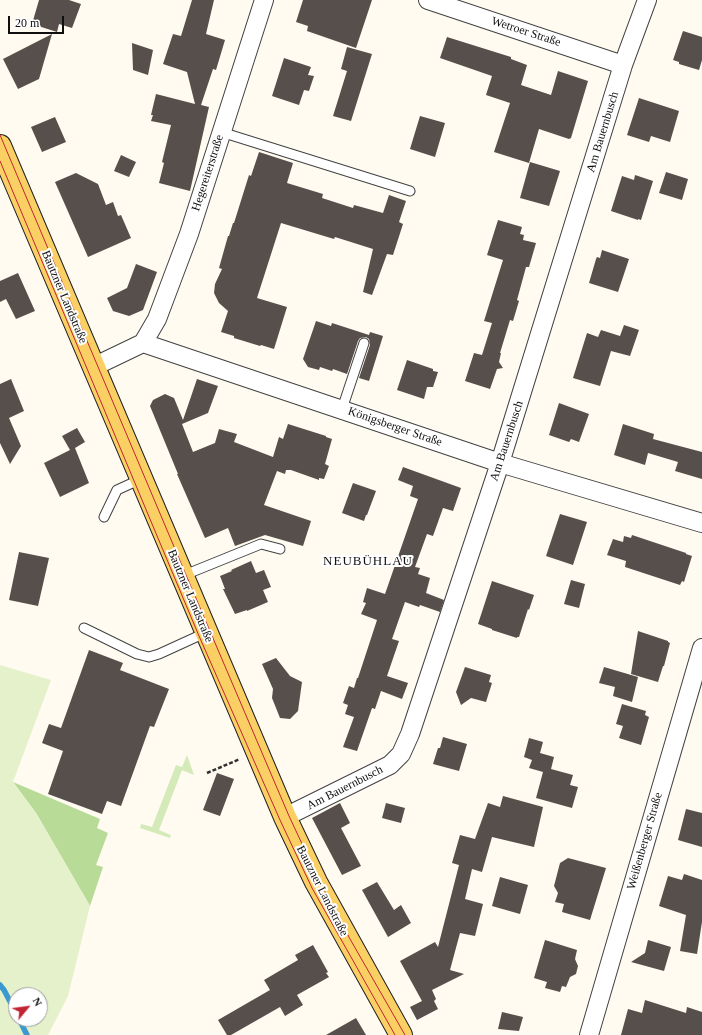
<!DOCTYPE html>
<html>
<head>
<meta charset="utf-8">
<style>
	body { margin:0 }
	#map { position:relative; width:702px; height:1035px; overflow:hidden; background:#fffbf0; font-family:"Times New Roman",serif }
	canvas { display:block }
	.north { position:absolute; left:8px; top:987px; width:40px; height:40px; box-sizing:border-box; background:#fff; border:1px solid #9f9f9f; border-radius:50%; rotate:61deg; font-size:11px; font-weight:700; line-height:16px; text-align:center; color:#0f0f0f }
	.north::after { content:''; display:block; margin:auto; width:14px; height:18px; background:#c12432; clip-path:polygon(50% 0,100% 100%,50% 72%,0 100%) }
	.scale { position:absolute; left:8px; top:16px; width:56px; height:18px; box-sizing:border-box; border:2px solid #0f0f0f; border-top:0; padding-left:5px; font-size:12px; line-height:14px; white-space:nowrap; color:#0f0f0f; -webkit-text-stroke:3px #fff; paint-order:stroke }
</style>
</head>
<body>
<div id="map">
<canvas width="702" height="1035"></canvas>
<div class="north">N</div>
<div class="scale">20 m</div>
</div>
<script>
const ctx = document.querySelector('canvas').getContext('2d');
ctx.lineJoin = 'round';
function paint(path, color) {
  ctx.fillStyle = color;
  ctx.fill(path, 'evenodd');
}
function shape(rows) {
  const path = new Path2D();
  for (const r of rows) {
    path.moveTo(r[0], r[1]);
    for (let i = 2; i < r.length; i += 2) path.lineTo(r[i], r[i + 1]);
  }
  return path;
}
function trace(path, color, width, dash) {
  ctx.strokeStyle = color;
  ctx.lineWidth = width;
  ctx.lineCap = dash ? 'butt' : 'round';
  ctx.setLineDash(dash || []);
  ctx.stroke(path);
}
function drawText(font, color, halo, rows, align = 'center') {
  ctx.font = font + ' "Times New Roman",serif';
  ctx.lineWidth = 4;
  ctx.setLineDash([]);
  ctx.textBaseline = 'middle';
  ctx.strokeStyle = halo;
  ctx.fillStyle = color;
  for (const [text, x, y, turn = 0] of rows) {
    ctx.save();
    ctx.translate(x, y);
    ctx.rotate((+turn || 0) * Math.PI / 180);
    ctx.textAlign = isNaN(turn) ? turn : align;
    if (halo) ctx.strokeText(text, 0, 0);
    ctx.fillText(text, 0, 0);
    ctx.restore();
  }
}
paint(shape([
	[187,755,194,775,182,770,159,830,171,835,170,838,140,828,141,824,152,827,176,765,182,767]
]), '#d4eab9');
paint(shape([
	[13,782,100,819,97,828,108,833,96,865,103,867,90,906,36,813]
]), '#b9db98');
paint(shape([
	[0,665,51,680,13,782,36,813,90,906,68,996,48,1035,0,1035],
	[16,995,40,995,40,1019,16,1019]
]), '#e5f1cb');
trace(shape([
	[0,985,4,990,16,1013],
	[19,1019,27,1035]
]), '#3a9acf', 5.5);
paint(shape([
	[39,0,69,0,81,4,72,28,59,24,57,32,32,24],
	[192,0,214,0,206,34,225,40,216,70,213,69,201,105,209,107,190,191,159,183,164,163,162,162,171,125,151,121,153,115,151,115,156,94,195,104,187,72,163,64,173,34,181,36],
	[303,0,372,0,356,48,307,31,308,26,296,22],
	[683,31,702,37,702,60,699,70,679,64,679,62,673,60],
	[52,34,39,79,18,89,3,59],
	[447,37,511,57,511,59,527,65,521,85,551,95,558,71,588,81,571,138,569,139,539,129,529,163,494,152,510,103,486,95,492,76,440,58],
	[132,43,153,50,148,75,133,70],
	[347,47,372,54,351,121,333,116,347,71,341,69],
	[284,58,311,67,308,75,314,76,309,91,304,90,299,105,272,96],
	[639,98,679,111,670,142,651,136,649,142,627,135],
	[420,116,445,123,435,157,410,149],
	[55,117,66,142,42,152,31,127],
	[259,152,293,163,287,183,323,194,322,198,353,208,354,205,383,213,389,195,406,201,399,222,403,224,393,255,387,254,372,295,363,292,373,249,335,237,334,239,281,223,257,298,287,307,274,349,261,345,260,346,234,338,234,336,221,332,228,311,219,303,214,293,215,284,222,269,219,268,228,236,229,236,233,223,234,223,249,175,251,176],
	[121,155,136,162,129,177,114,171],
	[530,162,560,171,549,206,520,198],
	[666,172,688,179,682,200,659,193],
	[76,173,98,184,106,205,113,202,118,216,121,215,131,238,88,257,55,182],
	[635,175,653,181,641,220,638,219,638,220,611,211,622,176,634,180],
	[498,220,522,227,520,234,524,235,523,240,536,243,529,267,526,267,517,300,519,301,513,321,510,320,500,353,501,353,499,362,503,368,497,369,490,389,465,381,474,353,482,355,492,323,484,321,503,260,487,255],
	[602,250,629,259,618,292,589,283,596,259,597,257,600,258],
	[136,264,157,272,143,310,129,316,113,311,107,298,127,288],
	[18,273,35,311,16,319,6,299,0,302,0,281],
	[316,321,331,326,332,323,369,335,370,332,383,336,369,381,359,378,370,345,369,339,366,337,360,338,358,341,347,374,333,369,332,371,320,367,319,370,308,367,303,359],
	[624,325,639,330,630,356,611,351,600,386,573,378,587,333,598,337,601,330,620,336],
	[407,360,433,369,433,371,438,372,433,387,427,387,424,399,397,390],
	[11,379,24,411,9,418,21,446,10,464,0,443,0,384],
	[197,379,218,386,208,413,182,424,193,452,215,443,219,429,237,434,234,442,273,457,279,437,283,439,288,424,326,436,326,437,332,439,325,464,329,466,324,479,319,478,319,480,291,470,286,470,285,474,277,471,264,505,311,521,303,546,265,535,235,546,228,528,205,538,177,474,178,474,150,406,153,400,165,394,174,398,183,420],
	[559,403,589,414,579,442,571,439,569,442,549,435],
	[623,424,654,434,653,439,702,452,702,479,675,471,678,462,648,453,645,465,614,455],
	[77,428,85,442,75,448,89,483,60,497,44,463,70,450,62,436],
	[403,467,461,488,453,511,443,508,433,536,427,534,415,567,420,568,418,574,430,578,426,593,444,600,440,612,420,605,419,607,405,602,392,639,399,641,387,676,408,683,402,699,381,691,375,709,372,708,357,751,343,747,354,717,345,714,348,705,343,703,349,686,354,688,357,678,358,678,377,620,361,614,366,603,363,602,367,588,385,594,418,499,410,496,413,486,398,480],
	[353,483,376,491,367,515,366,515,364,521,342,513],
	[560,514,587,522,573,565,546,556],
	[632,535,686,553,686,554,692,556,684,582,682,581,680,585,625,567,626,561,607,555,613,539,623,542,624,536,631,538],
	[19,552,49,558,38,606,9,600],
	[251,561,256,573,264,570,271,587,263,590,268,602,247,611,247,610,235,614,223,589,225,589,220,576,232,571,231,570],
	[571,580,585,584,579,608,564,604],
	[492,581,534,595,529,610,528,609,519,637,517,637,517,638,492,630,492,629,478,624],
	[638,631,668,641,668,642,670,643,664,666,663,666,658,682,631,674],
	[89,650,123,663,120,670,169,689,154,727,150,726,121,806,107,801,102,814,48,794,63,751,42,743,49,724,61,728],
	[276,658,290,676,302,682,298,711,290,719,280,718,272,698,273,689,262,664],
	[465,667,491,675,489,682,492,683,486,702,471,698,461,705,456,692],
	[604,667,638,677,632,702,613,696,615,687,599,683],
	[622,704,646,711,645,715,649,717,641,745,619,738,623,726,616,724],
	[443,737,467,744,459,771,433,764,438,748,440,748],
	[529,738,543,742,540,753,554,757,551,769,573,775,570,785,578,787,572,808,536,798,543,772,529,768,532,760,524,757],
	[217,773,234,779,220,816,203,810],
	[503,796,543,807,534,847,492,837,482,872,472,869,465,899,483,904,475,936,460,933,450,970,464,974,432,990,436,999,434,1001,438,1009,417,1020,410,1007,422,1001,400,961,435,942,438,947,459,865,452,863,460,835,475,839,488,803,500,807],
	[340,803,350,823,341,828,361,866,342,875,312,818],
	[386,803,405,808,401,823,382,818],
	[686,809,702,813,702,847,678,840],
	[568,858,606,868,590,920,562,912,564,904,555,902,558,893,554,886,560,863],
	[684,874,702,880,702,922,697,954,680,951,686,915,659,906,668,876,682,880],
	[500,877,528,885,520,914,492,906],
	[377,882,394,910,401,905,411,923,388,937,362,890],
	[545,940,577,950,575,959,578,966,576,974,570,977,566,987,562,986,560,992,545,988,547,982,534,978],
	[648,940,671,947,664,971,631,962,645,953],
	[313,945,328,972,326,973,329,977,297,995,303,1005,285,1016,280,1007,231,1035,227,1035,218,1020,270,990,264,980,298,960,295,955],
	[645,1000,686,1013,687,1007,702,1012,702,1035,621,1035,628,1009,642,1013],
	[502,1012,523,1017,519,1031,498,1029],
	[356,1018,366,1035,326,1035]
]), '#574f4b');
const service = shape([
	[221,132,410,191],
	[342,409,364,343],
	[104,517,117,490,141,479],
	[182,576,261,544,280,549],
	[84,628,137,654,149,657,159,654,205,633]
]);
const minor = shape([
	[428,0,623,65],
	[143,343,157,319,189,234,264,0],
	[93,367,143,343,500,463,702,523],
	[285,817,390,765,401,754,410,734,500,463,623,65,647,0],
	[589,1035,702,648]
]);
const primary = shape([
	[0,146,285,817,316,882,401,1035]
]);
trace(service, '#424242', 11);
trace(minor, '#424242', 20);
trace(primary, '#202020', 24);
trace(shape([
	[207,773,240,759]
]), '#313131', 2.5, [4, 2]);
trace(service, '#fff', 9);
trace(minor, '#fff', 18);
trace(primary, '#fad065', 22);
trace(shape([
	[0,135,186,575,289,816,318,878,350,939,405,1035],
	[0,161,199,636,280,820,312,888,395,1035]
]), '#c12432', 1);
drawText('12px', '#0f0f0f', '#fff', [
	["Wetroer Straße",526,32,18],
	["Am Bauernbusch",603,132,-73],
	["Hegereiterstraße",208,173,-72],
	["Bautzner Landstraße",64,297,67],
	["Königsberger Straße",395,427,19],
	["Am Bauernbusch",507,441,-72],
	["Bautzner Landstraße",190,596,67],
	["Am Bauernbusch",345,788,-27],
	["Weißenberger Straße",645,841,-74],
	["Bautzner Landstraße",322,891,63]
]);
ctx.letterSpacing = '1px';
drawText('13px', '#0f0f0f', '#fff', [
	["NEUBÜHLAU",368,562]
]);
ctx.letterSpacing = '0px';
</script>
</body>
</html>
